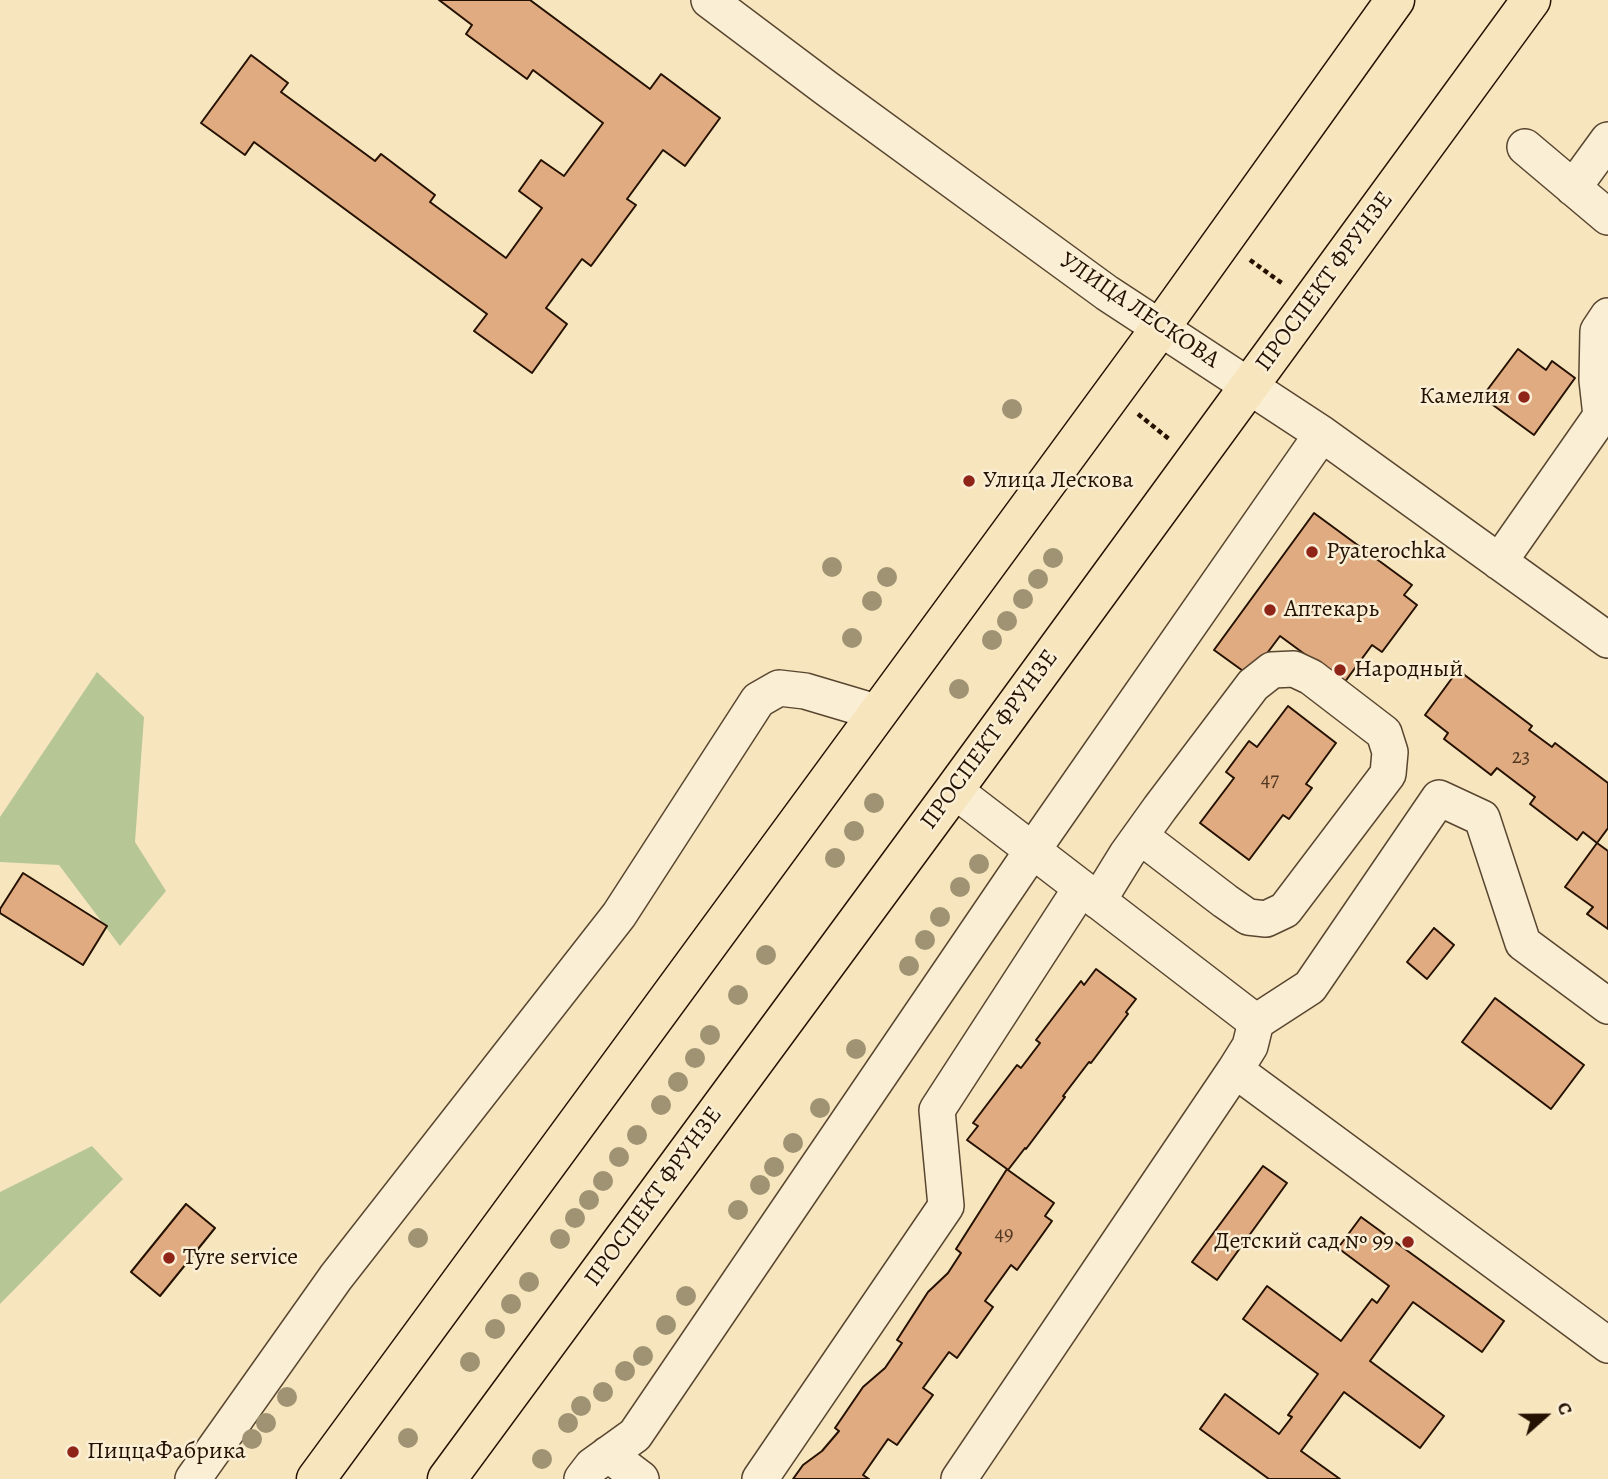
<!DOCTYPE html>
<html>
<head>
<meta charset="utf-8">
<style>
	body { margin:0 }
	#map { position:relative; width:1608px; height:1479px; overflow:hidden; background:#f7e5be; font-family:Alegreya,serif }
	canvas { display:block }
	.north { position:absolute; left:1510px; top:1381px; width:70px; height:70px; -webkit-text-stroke:5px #faeed5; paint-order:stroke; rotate:69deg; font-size:19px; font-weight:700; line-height:28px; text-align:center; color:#241101 }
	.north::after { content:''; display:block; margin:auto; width:24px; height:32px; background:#241101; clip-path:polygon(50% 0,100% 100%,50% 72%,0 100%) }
</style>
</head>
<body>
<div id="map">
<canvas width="1608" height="1479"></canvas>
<div class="north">С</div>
</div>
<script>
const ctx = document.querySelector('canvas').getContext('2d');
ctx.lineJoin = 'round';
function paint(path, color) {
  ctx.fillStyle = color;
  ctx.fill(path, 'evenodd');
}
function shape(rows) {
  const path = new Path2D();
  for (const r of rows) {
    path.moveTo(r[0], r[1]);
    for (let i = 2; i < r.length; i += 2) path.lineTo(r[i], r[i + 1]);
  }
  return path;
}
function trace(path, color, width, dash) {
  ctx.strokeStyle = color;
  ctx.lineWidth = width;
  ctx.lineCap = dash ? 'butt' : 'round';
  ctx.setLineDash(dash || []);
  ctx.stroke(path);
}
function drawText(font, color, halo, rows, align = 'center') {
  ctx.font = font + ' Alegreya,serif';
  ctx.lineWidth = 5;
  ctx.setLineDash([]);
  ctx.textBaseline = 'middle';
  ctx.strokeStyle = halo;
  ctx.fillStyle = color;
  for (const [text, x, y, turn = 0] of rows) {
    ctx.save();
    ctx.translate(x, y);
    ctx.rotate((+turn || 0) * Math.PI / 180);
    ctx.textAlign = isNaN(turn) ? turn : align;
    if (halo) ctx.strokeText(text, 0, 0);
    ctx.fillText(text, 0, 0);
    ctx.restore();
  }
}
paint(shape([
	[97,672,144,717,135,842,166,891,120,946,59,865,0,862,0,817],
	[92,1146,123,1179,0,1304,0,1192]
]), '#b7c695');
const building = shape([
	[439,0,530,0,650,89,661,74,720,118,685,166,663,150,627,199,636,205,591,266,582,259,546,308,567,324,532,373,474,331,487,314,254,142,245,155,201,123,251,55,288,83,281,92,375,161,381,154,435,195,430,202,506,258,542,208,519,191,541,160,564,176,603,123,533,70,527,79,466,34,472,25,439,0],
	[1518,349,1546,370,1552,361,1575,378,1534,435,1482,397,1518,349],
	[1314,513,1412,585,1404,595,1417,605,1382,652,1372,645,1344,683,1280,636,1250,676,1214,650,1314,513],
	[1458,670,1532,726,1529,730,1552,747,1555,743,1608,783,1608,828,1597,843,1583,832,1577,840,1530,804,1535,797,1497,768,1491,775,1444,739,1448,733,1425,715,1458,670],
	[1288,706,1336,743,1306,784,1312,788,1289,819,1283,815,1249,860,1200,823,1234,778,1226,772,1249,741,1257,747,1288,706],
	[1597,843,1608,851,1608,929,1587,914,1593,907,1565,887,1597,843],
	[23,873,107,926,83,965,0,913,0,909,23,873],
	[1434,928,1454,945,1427,979,1407,962,1434,928],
	[1096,969,1136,999,1126,1012,1128,1014,1091,1063,1089,1062,1063,1096,1065,1097,1026,1149,1025,1148,1008,1170,1054,1203,1045,1216,1052,1221,1017,1270,1011,1265,985,1301,993,1307,957,1358,949,1352,923,1388,933,1395,897,1445,888,1439,863,1475,869,1479,793,1479,803,1465,822,1451,839,1431,835,1428,863,1387,885,1368,902,1343,897,1340,928,1292,948,1273,961,1253,956,1249,1007,1169,967,1140,978,1126,973,1123,1017,1065,1021,1068,1040,1043,1036,1040,1081,981,1084,985,1096,969],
	[1495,998,1584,1065,1551,1109,1462,1042,1495,998],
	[1263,1166,1287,1183,1217,1280,1192,1262,1263,1166],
	[186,1204,215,1228,160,1296,131,1272,186,1204],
	[1361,1217,1504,1321,1482,1352,1413,1302,1370,1361,1444,1416,1420,1448,1344,1392,1301,1451,1340,1479,1269,1479,1200,1429,1225,1394,1279,1434,1292,1417,1288,1415,1318,1374,1243,1319,1267,1286,1341,1341,1372,1299,1377,1303,1389,1286,1338,1248,1361,1217]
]);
paint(building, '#e0ab81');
trace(building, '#241101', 2);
const minor = shape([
	[709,0,826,88,1107,293,1322,434,1608,640],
	[1525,147,1608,217],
	[1573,188,1608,140],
	[1499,562,1601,416,1597,380,1598,331,1608,316],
	[954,790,1256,1022,1250,1046,1235,1070,959,1479],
	[1098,901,1127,854,1160,808,1253,685,1272,670,1294,669,1311,677,1384,733,1390,752,1388,774,1285,910,1266,919,1248,917,1225,901,1140,836],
	[1256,1022,1310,987,1439,798,1482,818,1523,943,1608,1006],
	[1235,1070,1608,1345],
	[608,1454,641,1479],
	[193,1479,336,1277,619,915,758,700,779,688,805,691,879,713],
	[582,1479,592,1466,635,1435,1032,851,1322,434],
	[760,1479,946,1206,937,1110,1081,888]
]);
const major = shape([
	[316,1479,1161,327,1395,0],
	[447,1479,954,790,1531,0]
]);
trace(minor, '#594630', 38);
trace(major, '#241101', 41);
trace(shape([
	[1250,260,1283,284],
	[1138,414,1169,439]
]), '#241101', 4.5, [5, 3.5]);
trace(minor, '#faeed5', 35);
trace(major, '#f7e5be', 38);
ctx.fillStyle = '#9f9373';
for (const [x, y] of [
	[1012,409],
	[1053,558],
	[832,567],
	[887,577],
	[1038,579],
	[1023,599],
	[872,601],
	[1007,621],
	[852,638],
	[992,640],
	[959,689],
	[874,803],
	[854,831],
	[835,858],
	[979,864],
	[960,887],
	[940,917],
	[925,940],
	[766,955],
	[909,966],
	[738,995],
	[710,1035],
	[856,1049],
	[695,1058],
	[678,1082],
	[661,1105],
	[820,1108],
	[637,1135],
	[793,1143],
	[619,1157],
	[774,1167],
	[603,1181],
	[760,1185],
	[589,1200],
	[738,1210],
	[575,1218],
	[418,1238],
	[560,1239],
	[529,1282],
	[686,1296],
	[511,1304],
	[666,1325],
	[495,1329],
	[643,1356],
	[470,1362],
	[625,1371],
	[603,1392],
	[287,1397],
	[581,1406],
	[266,1423],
	[568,1423],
	[408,1438],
	[252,1439],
	[542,1459]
]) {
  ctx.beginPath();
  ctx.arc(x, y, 10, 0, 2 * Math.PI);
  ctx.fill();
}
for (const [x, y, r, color] of [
	[1524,397,7,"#8f2418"],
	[969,481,7,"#8f2418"],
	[1312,552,7,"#8f2418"],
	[1270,610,7,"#8f2418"],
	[1340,670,7,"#8f2418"],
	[1408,1242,7,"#8f2418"],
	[169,1258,7,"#8f2418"],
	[73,1452,7,"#8f2418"]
]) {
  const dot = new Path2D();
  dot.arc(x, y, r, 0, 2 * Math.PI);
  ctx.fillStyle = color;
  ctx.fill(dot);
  trace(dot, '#faeed5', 2.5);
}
drawText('21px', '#533821', null, [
	["23",1521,758],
	["47",1270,781],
	["49",1004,1235]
]);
drawText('24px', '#241101', '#faeed5', [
	["ПРОСПЕКТ ФРУНЗЕ",1325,282,-54],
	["УЛИЦА ЛЕСКОВА",1139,311,34],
	["ПРОСПЕКТ ФРУНЗЕ",990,740,-54],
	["ПРОСПЕКТ ФРУНЗЕ",654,1197,-54]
]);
drawText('24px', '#241101', '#faeed5', [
	["Камелия",1510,397,"right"],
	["Улица Лескова",983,481],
	["Pyaterochka",1326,552],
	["Аптекарь",1284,610],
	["Народный",1354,670],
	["Детский сад № 99",1394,1242,"right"],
	["Tyre service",183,1258],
	["ПиццаФабрика",87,1452]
], 'left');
</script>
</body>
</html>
